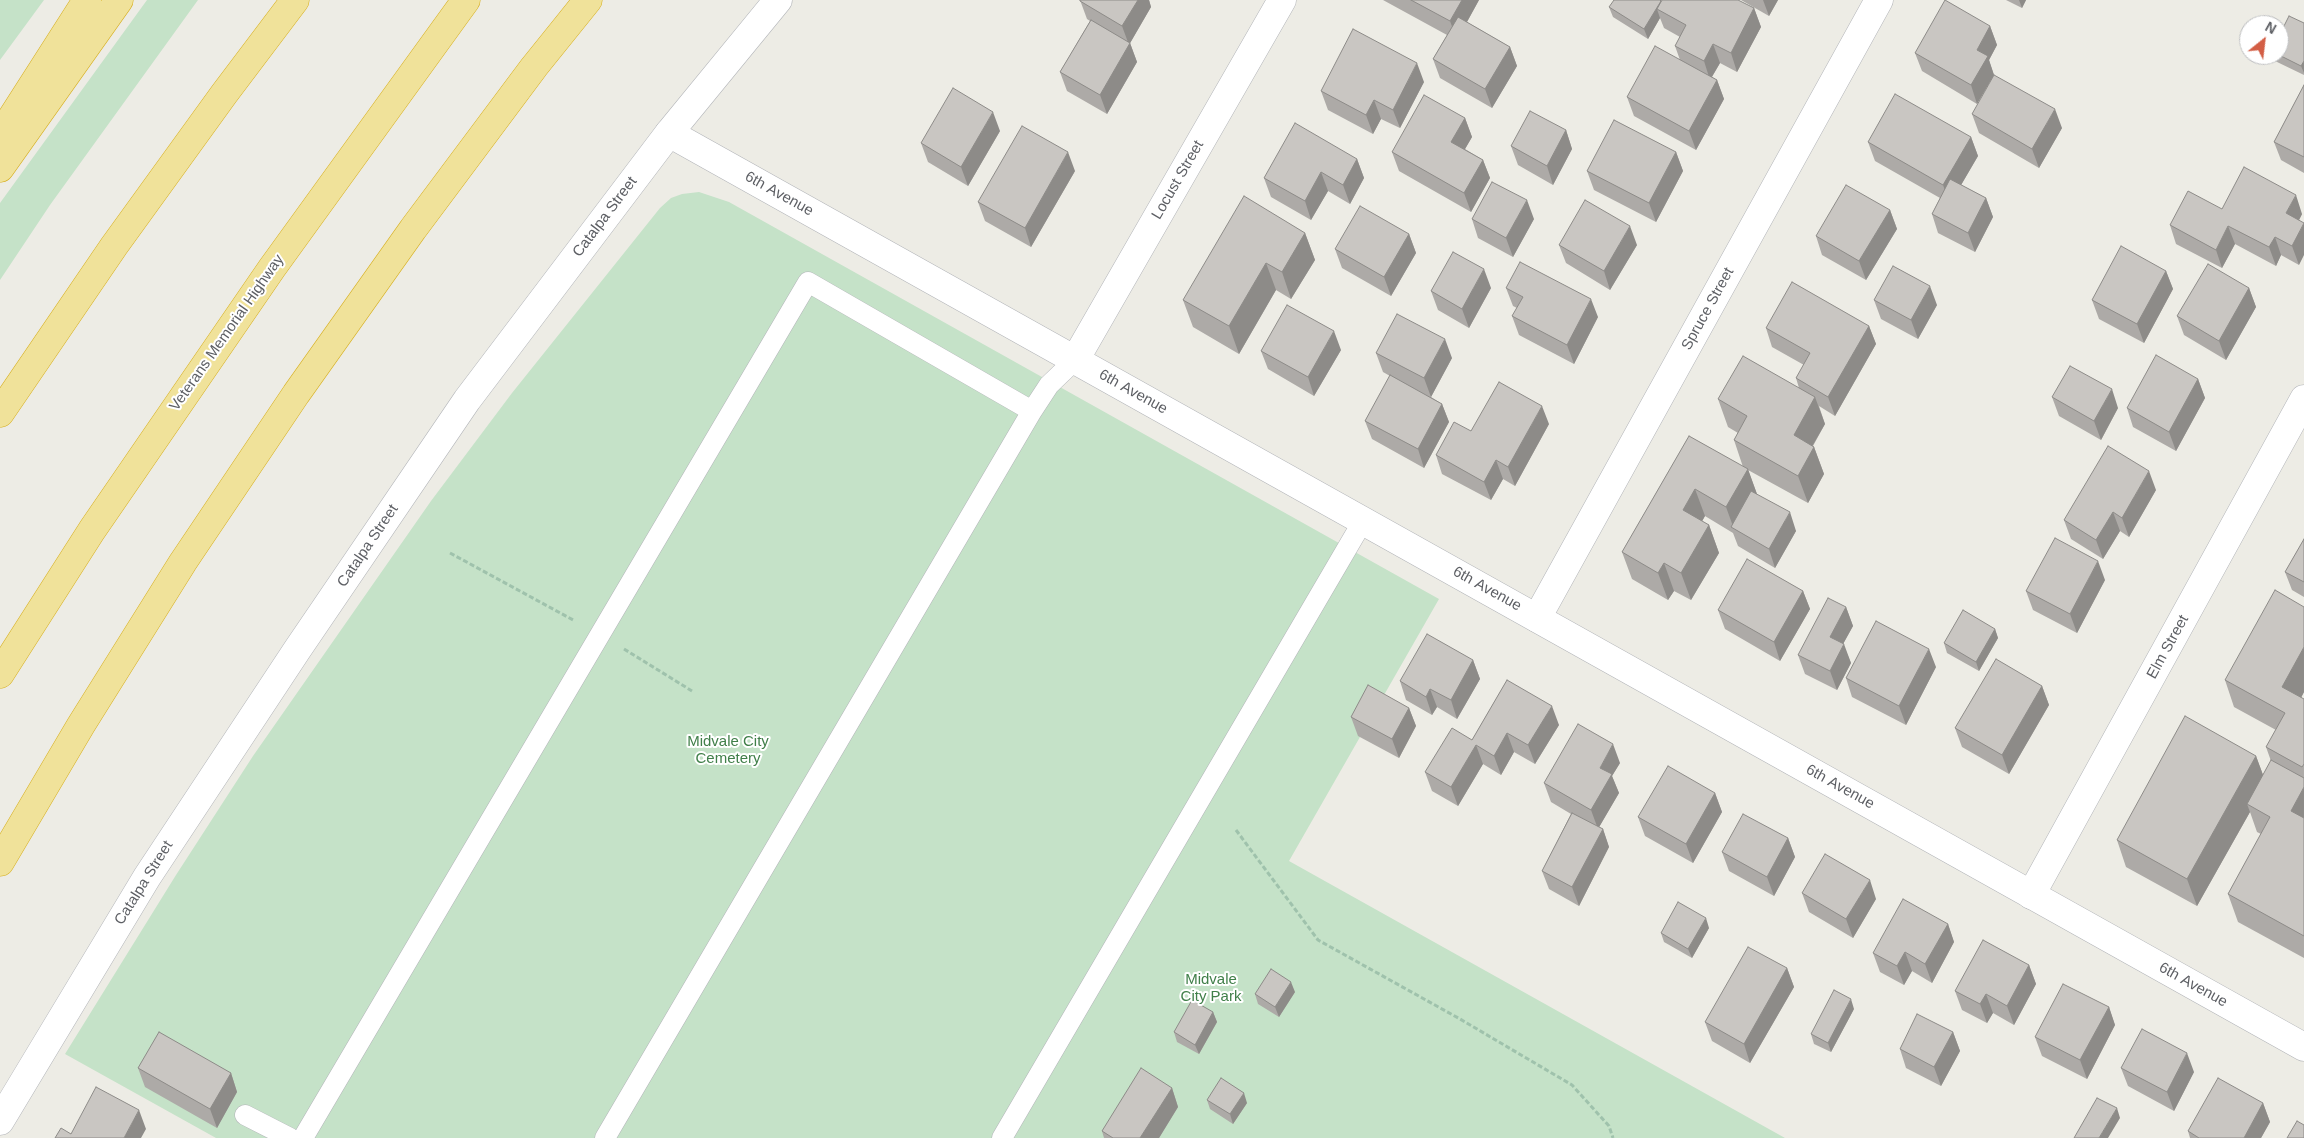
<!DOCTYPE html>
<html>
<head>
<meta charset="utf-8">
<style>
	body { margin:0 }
	#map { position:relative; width:2304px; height:1138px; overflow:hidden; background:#edece5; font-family:Arial,sans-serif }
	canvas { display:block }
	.north { position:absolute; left:2239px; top:15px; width:50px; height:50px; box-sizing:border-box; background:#fff; border:1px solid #bebfc1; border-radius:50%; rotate:29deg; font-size:14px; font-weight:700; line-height:20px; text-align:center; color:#5d5f64 }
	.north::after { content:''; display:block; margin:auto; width:18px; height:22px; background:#d35e45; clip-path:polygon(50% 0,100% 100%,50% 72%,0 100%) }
</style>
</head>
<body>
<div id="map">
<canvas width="2304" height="1138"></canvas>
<div class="north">N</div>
</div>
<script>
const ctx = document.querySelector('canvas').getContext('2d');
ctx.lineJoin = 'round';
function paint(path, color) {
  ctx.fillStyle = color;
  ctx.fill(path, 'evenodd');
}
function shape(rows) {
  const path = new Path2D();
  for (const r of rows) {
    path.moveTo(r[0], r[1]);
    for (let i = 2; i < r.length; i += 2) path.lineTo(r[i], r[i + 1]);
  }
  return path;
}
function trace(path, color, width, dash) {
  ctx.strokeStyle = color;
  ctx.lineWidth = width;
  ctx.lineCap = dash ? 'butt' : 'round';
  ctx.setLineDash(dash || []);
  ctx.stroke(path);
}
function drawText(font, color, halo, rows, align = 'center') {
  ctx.font = font + ' Arial,sans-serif';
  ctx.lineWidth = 4;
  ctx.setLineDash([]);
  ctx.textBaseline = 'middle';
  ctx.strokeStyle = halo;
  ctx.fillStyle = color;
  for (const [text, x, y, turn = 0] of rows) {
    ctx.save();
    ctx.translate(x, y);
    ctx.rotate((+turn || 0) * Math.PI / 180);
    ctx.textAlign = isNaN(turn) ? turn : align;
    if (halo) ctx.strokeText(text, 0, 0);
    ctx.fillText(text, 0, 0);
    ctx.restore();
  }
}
paint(shape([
	[0,0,44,0,0,60],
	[147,0,198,0,50,205,0,280,0,203],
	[699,192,729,202,1439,599,1289,861,1785,1138,216,1138,65,1054,176,875,253,756,431,501,512,393,660,208,671,198,682,194]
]), '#c5e2c8');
const service = shape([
	[245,1115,290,1138],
	[303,1138,808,282,1032,411],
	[605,1138,1032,411,1049,385,1075,360],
	[1002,1138,1363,521]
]);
const minor = shape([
	[1075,360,1282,0],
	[1537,618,1879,0],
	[2031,895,2304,399],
	[0,1121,147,877,297,650,467,400,669,133]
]);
const tertiary = shape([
	[778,0,669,133,2304,1047]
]);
const motorway = shape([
	[0,136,87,0],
	[0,168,119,0],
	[0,413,114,246,224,94,295,0],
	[0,674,92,530,272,268,466,0],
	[0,862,81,725,183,562,296,394,413,229,534,67,588,0]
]);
trace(service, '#b2b4b8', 21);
trace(minor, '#b2b4b8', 29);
trace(tertiary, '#b2b4b8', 29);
trace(motorway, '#d6ae1d', 29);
trace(shape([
	[450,553,575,621],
	[624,649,692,691],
	[1236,830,1318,940,1460,1019,1572,1085,1609,1126,1613,1138]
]), '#9fc2ac', 3, [5, 2.5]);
trace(service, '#fff', 20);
trace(minor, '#fff', 28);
trace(tertiary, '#fff', 28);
trace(motorway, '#f0e29a', 28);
paint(shape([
	[1080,0,1149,0,1151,7,1130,43,1137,62,1107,114,1067,91,1060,72,1090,21,1087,19],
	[1383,0,1479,0,1467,22,1510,47,1517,66,1492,108,1440,78,1433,59,1447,35],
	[1741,0,1778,0,1769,16],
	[2006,0,2026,0,2022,8],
	[1661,1,1754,8,1761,27,1737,72,1720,63,1712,77,1717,80,1724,99,1696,150,1634,116,1627,97,1680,60,1675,46,1680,37,1664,28,1660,18,1648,39,1613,17,1609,7],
	[2304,23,2304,75,2275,61,2273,55,2279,55],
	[1990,26,1997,45,1989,60,1994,75,1977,104,1922,71,1915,53],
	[1424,82,1400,128,1381,119,1373,134,1328,110,1321,91],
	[2304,85,2304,173,2281,160,2274,142],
	[1972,114,2062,128,2039,168,1979,133],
	[1465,118,1472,137,1465,149,1483,160,1490,178,1471,212,1399,171,1392,152],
	[1566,130,1572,149,1553,185,1518,165,1511,146],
	[1000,131,968,186,928,162,921,143],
	[1971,137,1978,156,1961,185,1986,198,1993,217,1975,252,1938,233,1932,214,1940,198,1875,161,1868,142],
	[1676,152,1683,171,1656,222,1594,190,1587,171],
	[1357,159,1364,178,1350,204,1328,191,1311,220,1271,197,1264,178],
	[1075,171,1031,247,985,221,978,202],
	[1890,210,1897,229,1866,280,1822,255,1816,236],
	[2302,214,2299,220,2299,265,2281,255,2276,266,2235,244,2222,268,2176,244,2170,225],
	[1472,219,1534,219,1513,257,1478,238],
	[1305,233,1315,260,1291,299,1276,290,1239,354,1193,327,1183,300],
	[1409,234,1416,253,1391,296,1342,268,1335,249],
	[1559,245,1637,245,1610,290,1566,263],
	[2166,271,2173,289,2144,343,2099,319,2092,300],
	[1491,288,1469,328,1438,310,1431,291],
	[1506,288,1598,317,1574,364,1519,335,1512,316,1517,308,1513,306],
	[2249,288,2256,307,2226,360,2184,335,2177,316],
	[1874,300,1937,305,1918,339,1881,319],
	[1869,326,1876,344,1835,416,1819,406,1825,424,1813,446,1814,447,1824,474,1808,503,1748,470,1757,494,1796,531,1775,568,1738,546,1733,533,1705,516,1702,521,1709,525,1719,553,1691,600,1674,591,1668,600,1632,579,1622,552,1689,436,1743,467,1734,440,1738,433,1728,427,1718,399,1799,388,1796,378,1804,365,1772,347,1766,328],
	[1341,350,1314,396,1268,369,1261,351],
	[1376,353,1452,358,1431,397,1442,404,1449,422,1424,468,1372,439,1365,421,1390,376,1383,372],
	[2198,379,2205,398,2176,451,2133,427,2127,408],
	[2052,397,2118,408,2101,440,2059,416],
	[1549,424,1515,486,1503,479,1491,500,1442,474,1436,455,1471,431],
	[2156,490,2129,537,2120,531,2103,559,2071,539,2064,520],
	[2304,539,2304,597,2292,590,2285,572],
	[2105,580,2077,633,2033,610,2026,591],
	[1803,591,1810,609,1780,661,1725,629,1718,610],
	[1846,607,1853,626,1843,644,1851,663,1837,690,1805,674,1798,655],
	[2304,607,2304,692,2301,698,2304,699,2304,958,2238,922,2228,894,2261,834,2257,832,2250,812,2197,906,2126,867,2117,840,2256,756,2263,775,2271,761,2266,747,2276,730,2234,707,2225,680],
	[1995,629,1998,638,1979,671,1947,653,1944,643],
	[1473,660,1480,679,1457,719,1437,707,1432,715,1406,700,1400,681],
	[1936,667,1906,725,1852,697,1846,678],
	[1507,680,1559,725,1535,764,1514,752,1501,775,1483,764,1458,806,1432,791,1425,772,1472,740],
	[2042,686,2049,705,2009,774,1962,747,1955,728],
	[1409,708,1416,726,1399,758,1358,736,1351,717],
	[1620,763,1612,776,1619,793,1599,827,1603,829,1609,847,1579,906,1549,889,1542,871,1571,814,1551,802,1544,783],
	[1715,793,1722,812,1693,863,1645,836,1638,817],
	[1788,838,1795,857,1774,896,1729,871,1722,852],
	[1802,893,1876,899,1853,938,1809,912],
	[1948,924,1954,942,1932,983,1912,971,1904,985,1880,972,1873,953],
	[1709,928,1692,958,1664,942,1661,933],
	[2029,965,2036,984,2014,1025,1993,1013,1987,1023,1962,1010,1955,991],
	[1787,968,1794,987,1750,1063,1712,1041,1705,1022],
	[1295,992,1279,1017,1258,1004,1255,994],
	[2109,1007,2115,1025,2087,1079,2042,1056,2035,1037],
	[1854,1009,1831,1052,1814,1044,1811,1034],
	[1213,1012,1217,1022,1199,1054,1177,1042,1174,1032],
	[1953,1032,1960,1051,1941,1086,1906,1068,1900,1049],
	[138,1068,231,1073,237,1092,217,1128,145,1087],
	[2121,1068,2194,1072,2174,1111,2128,1086],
	[1172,1088,1178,1107,1159,1138,1104,1138,1102,1131],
	[1207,1100,1247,1103,1233,1124,1210,1109],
	[2263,1103,2270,1122,2261,1138,2190,1138,2188,1131]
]), '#adaaa7');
paint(shape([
	[1138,0,1149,0,1151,7,1129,45,1122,26],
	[1462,0,1479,0,1457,40,1450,21],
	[1763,0,1778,0,1769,16],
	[2019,0,2026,0,2022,8],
	[1661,1,1657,9,1660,18,1648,39,1644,29],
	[1754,8,1761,27,1737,72,1731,53],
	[1990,26,1997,45,1989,60,1994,75,1977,104,1971,85,1977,50],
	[1130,43,1137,62,1107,114,1100,95],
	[1713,44,1720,63,1710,80,1704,61],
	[1510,47,1517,66,1492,108,1485,89],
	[2304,61,2304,73,2301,66],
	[1417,63,1424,82,1400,128,1393,110],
	[1717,80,1724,99,1696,150,1689,131],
	[1374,100,1381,119,1373,134,1366,115],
	[2055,109,2062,128,2039,168,2032,149],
	[993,112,1000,131,968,186,961,167],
	[1465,118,1472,137,1458,161,1451,142],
	[1566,130,1572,149,1553,185,1547,166],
	[1971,137,1978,156,1950,204,1943,185],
	[1068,152,1075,171,1031,247,1025,228],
	[1676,152,1683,171,1656,222,1649,203],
	[1357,159,1364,178,1350,204,1343,185],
	[1483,160,1490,178,1471,212,1464,193],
	[1321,172,1328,191,1311,220,1305,201],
	[2296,195,2302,214,2293,232,2286,213],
	[1986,198,1993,217,1975,252,1968,233],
	[1527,200,1534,219,1513,257,1506,238],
	[1890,210,1897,229,1866,280,1859,261],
	[2304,223,2304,255,2299,265,2292,246],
	[1630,226,1637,245,1610,290,1604,271],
	[2228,226,2235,244,2222,268,2216,250],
	[1305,233,1315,260,1291,299,1282,272],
	[1409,234,1416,253,1391,296,1384,277],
	[2275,237,2281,255,2276,266,2269,247],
	[1266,263,1276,290,1239,354,1229,326],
	[1484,269,1491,288,1469,328,1462,309],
	[2166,271,2173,289,2144,343,2137,324],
	[1930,286,1937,305,1918,339,1911,320],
	[2249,288,2256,307,2226,360,2219,341],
	[1591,299,1598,317,1574,364,1567,345],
	[1869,326,1876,344,1835,416,1828,397],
	[1334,331,1341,350,1314,396,1308,377],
	[1445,339,1452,358,1431,397,1424,378],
	[2198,379,2205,398,2176,451,2169,432],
	[2112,389,2118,408,2101,440,2094,421],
	[1815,397,1825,424,1803,462,1794,435],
	[1442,404,1449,422,1424,468,1418,449],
	[1542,406,1549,424,1515,486,1508,467],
	[1814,447,1824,474,1808,503,1798,476],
	[1496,460,1503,479,1491,500,1484,482],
	[1748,469,1758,497,1734,529,1726,507],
	[2149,471,2156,490,2129,537,2122,518],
	[1695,489,1705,516,1693,537,1683,510],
	[1790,512,1796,531,1775,568,1769,549],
	[2113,512,2120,531,2103,559,2096,540],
	[1709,525,1719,553,1691,600,1681,573],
	[2098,561,2105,580,2077,633,2070,614],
	[1664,563,1674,591,1668,600,1658,573],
	[1803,591,1810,609,1780,661,1774,642],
	[1846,607,1853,626,1837,655,1830,637],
	[1995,629,1998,638,1979,671,1976,662],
	[1844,644,1851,663,1837,690,1830,671],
	[2304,647,2304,692,2292,714,2282,687],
	[1929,649,1936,667,1906,725,1899,706],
	[1473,660,1480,679,1457,719,1451,700],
	[2042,686,2049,705,2009,774,2002,755],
	[1430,689,1437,707,1432,715,1426,697],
	[1552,706,1559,725,1535,764,1528,745],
	[1409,708,1416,726,1399,758,1392,739],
	[1507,733,1514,752,1501,775,1494,756],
	[1613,744,1620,763,1612,776,1619,793,1598,829,1591,810,1600,768],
	[1476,745,1483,764,1458,806,1451,787],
	[2256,756,2266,783,2247,804,2250,812,2197,906,2187,879],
	[2304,787,2304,833,2291,811],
	[1715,793,1722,812,1693,863,1686,844],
	[1603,829,1609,847,1579,906,1572,887],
	[1788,838,1795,857,1774,896,1767,877],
	[1870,880,1876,899,1853,938,1846,919],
	[1706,918,1709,928,1692,958,1688,949],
	[1948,924,1954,942,1932,983,1925,964],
	[1905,952,1912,971,1904,985,1897,966],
	[2029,965,2036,984,2014,1025,2007,1006],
	[1787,968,1794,987,1750,1063,1744,1044],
	[1291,982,1295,992,1279,1017,1275,1007],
	[1986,994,1993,1013,1987,1023,1980,1004],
	[1851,999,1854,1009,1831,1052,1828,1043],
	[2109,1007,2115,1025,2087,1079,2080,1060],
	[1213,1012,1217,1022,1199,1054,1195,1045],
	[1953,1032,1960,1051,1941,1086,1934,1067],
	[2187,1053,2194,1072,2174,1111,2167,1092],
	[231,1073,237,1092,217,1128,210,1109],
	[1172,1088,1178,1107,1159,1138,1140,1138],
	[1244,1093,1247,1103,1233,1124,1230,1114],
	[2263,1103,2270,1122,2261,1138,2244,1138],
	[2117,1108,2120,1118,2108,1138,2099,1138],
	[139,1110,146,1129,141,1138,124,1138]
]), '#8d8b88');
const building = shape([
	[1080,0,1138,0,1122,26,1080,1,1080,0],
	[1411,0,1462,0,1450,21,1411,0],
	[1614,0,1660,0,1661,1,1644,29,1609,7,1614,0],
	[1662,0,1738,0,1754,8,1731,53,1713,44,1704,61,1675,46,1686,25,1657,9,1662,0],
	[1945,0,1990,26,1977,50,1988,56,1971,85,1915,53,1945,0],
	[2289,16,2304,23,2304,61,2301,66,2279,55,2279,36,2289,16],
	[1458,17,1510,47,1485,89,1433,59,1458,17],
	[1091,20,1130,43,1100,95,1060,72,1091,20],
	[1353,29,1417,63,1393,110,1374,100,1366,115,1321,91,1353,29],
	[1655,46,1717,80,1689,131,1627,97,1655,46],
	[1994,75,2055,109,2032,149,1972,114,1994,75],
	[2304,85,2304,157,2274,142,2304,85],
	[953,88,993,112,961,167,921,143,953,88],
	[1895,94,1971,137,1943,185,1868,142,1895,94],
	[1424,95,1465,118,1451,142,1483,160,1464,193,1392,152,1424,95],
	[1530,111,1566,130,1547,166,1511,146,1530,111],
	[1614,120,1676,152,1649,203,1587,171,1614,120],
	[1295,123,1357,159,1343,185,1321,172,1305,201,1264,178,1295,123],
	[1022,126,1068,152,1025,228,978,202,1022,126],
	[2244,167,2296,195,2286,213,2304,223,2292,246,2275,237,2269,247,2228,226,2216,250,2170,225,2188,191,2222,209,2244,167],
	[1950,179,1986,198,1968,233,1932,214,1950,179],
	[1492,182,1527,200,1506,238,1472,219,1492,182],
	[1846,185,1890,210,1859,261,1816,236,1846,185],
	[1244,196,1305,233,1282,272,1266,263,1229,326,1183,300,1244,196],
	[1585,200,1630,226,1604,271,1559,245,1585,200],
	[1360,206,1409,234,1384,277,1335,249,1360,206],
	[2121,246,2166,271,2137,324,2092,300,2121,246],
	[1453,252,1484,269,1462,309,1431,291,1453,252],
	[1520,262,1591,299,1567,345,1512,316,1523,297,1506,288,1520,262],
	[2208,264,2249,288,2219,341,2177,316,2208,264],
	[1893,266,1930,286,1911,320,1874,300,1893,266],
	[1792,282,1869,326,1828,397,1796,378,1810,353,1766,328,1792,282],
	[1287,305,1334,331,1308,377,1261,351,1287,305],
	[1397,314,1445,339,1424,378,1376,353,1397,314],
	[2156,355,2198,379,2169,432,2127,408,2156,355],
	[1743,356,1815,397,1794,435,1814,447,1798,476,1734,440,1747,416,1718,399,1743,356],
	[2070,366,2112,389,2094,421,2052,397,2070,366],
	[1390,375,1442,404,1418,449,1365,421,1390,375],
	[1499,382,1542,406,1508,467,1496,460,1484,482,1436,455,1454,422,1471,431,1499,382],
	[1689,436,1748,469,1726,507,1695,489,1683,510,1709,525,1681,573,1664,563,1658,573,1622,552,1689,436],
	[2108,446,2149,471,2122,518,2113,512,2096,540,2064,520,2108,446],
	[1751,491,1790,512,1769,549,1731,527,1751,491],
	[2055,538,2098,561,2070,614,2026,591,2055,538],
	[2304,539,2304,582,2285,572,2304,539],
	[1747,559,1803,591,1774,642,1718,610,1747,559],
	[2275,590,2304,607,2304,647,2282,687,2304,699,2304,764,2302,767,2266,747,2285,713,2225,680,2275,590],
	[1828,598,1846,607,1830,637,1844,644,1830,671,1798,655,1828,598],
	[1963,610,1995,629,1976,662,1944,643,1963,610],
	[1876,621,1929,649,1899,706,1846,678,1876,621],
	[1427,634,1473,660,1451,700,1430,689,1426,697,1400,681,1427,634],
	[1996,659,2042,686,2002,755,1955,728,1996,659],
	[1507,680,1552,706,1528,745,1507,733,1494,756,1476,745,1451,787,1425,772,1452,728,1472,740,1507,680],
	[1368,685,1409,708,1392,739,1351,717,1368,685],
	[2185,716,2256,756,2187,879,2117,840,2185,716],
	[1578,724,1613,744,1600,768,1612,774,1591,810,1544,783,1578,724],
	[2271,760,2304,778,2304,787,2291,811,2304,818,2304,936,2228,894,2270,817,2247,804,2271,760],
	[1668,766,1715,793,1686,844,1638,817,1668,766],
	[1572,813,1603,829,1572,887,1542,871,1572,813],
	[1743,814,1788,838,1767,877,1722,852,1743,814],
	[1825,854,1870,880,1846,919,1802,893,1825,854],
	[1903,899,1948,924,1925,964,1905,952,1897,966,1873,953,1903,899],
	[1678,902,1706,918,1688,949,1661,933,1678,902],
	[1983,940,2029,965,2007,1006,1986,994,1980,1004,1955,991,1983,940],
	[1748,947,1787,968,1744,1044,1705,1022,1748,947],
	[1271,969,1291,982,1275,1007,1255,994,1271,969],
	[2063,984,2109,1007,2080,1060,2035,1037,2063,984],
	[1834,990,1851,999,1828,1043,1811,1034,1834,990],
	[1192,1000,1213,1012,1195,1045,1174,1032,1192,1000],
	[1917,1014,1953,1032,1934,1067,1900,1049,1917,1014],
	[2142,1029,2187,1053,2167,1092,2121,1068,2142,1029],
	[159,1032,231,1073,210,1109,138,1068,159,1032],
	[1141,1068,1172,1088,1140,1138,1113,1138,1102,1131,1141,1068],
	[1221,1078,1244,1093,1230,1114,1207,1100,1221,1078],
	[2218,1078,2263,1103,2244,1138,2199,1138,2188,1131,2218,1078],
	[96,1087,139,1110,124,1138,55,1138,61,1128,71,1134,96,1087],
	[2097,1098,2117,1108,2099,1138,2074,1138,2097,1098],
	[2297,1121,2304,1125,2304,1138,2287,1138,2297,1121]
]);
paint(building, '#c9c6c2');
trace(building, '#8d8b88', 1);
drawText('15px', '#5d5f64', '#fff', [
	["Locust Street",1178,180,-60],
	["6th Avenue",779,194,29],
	["Catalpa Street",605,217,-53],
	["Spruce Street",1708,309,-61],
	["Veterans Memorial Highway",227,333,-55],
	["6th Avenue",1133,392,29],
	["Catalpa Street",368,546,-56],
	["6th Avenue",1487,589,29],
	["Elm Street",2168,647,-61],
	["6th Avenue",1840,787,29],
	["Catalpa Street",144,883,-58],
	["6th Avenue",2193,985,29]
]);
drawText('15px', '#407f49', '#fff', [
	["Midvale City",728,742],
	["Cemetery",728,759],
	["Midvale",1211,980],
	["City Park",1211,997]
]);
</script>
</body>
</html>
